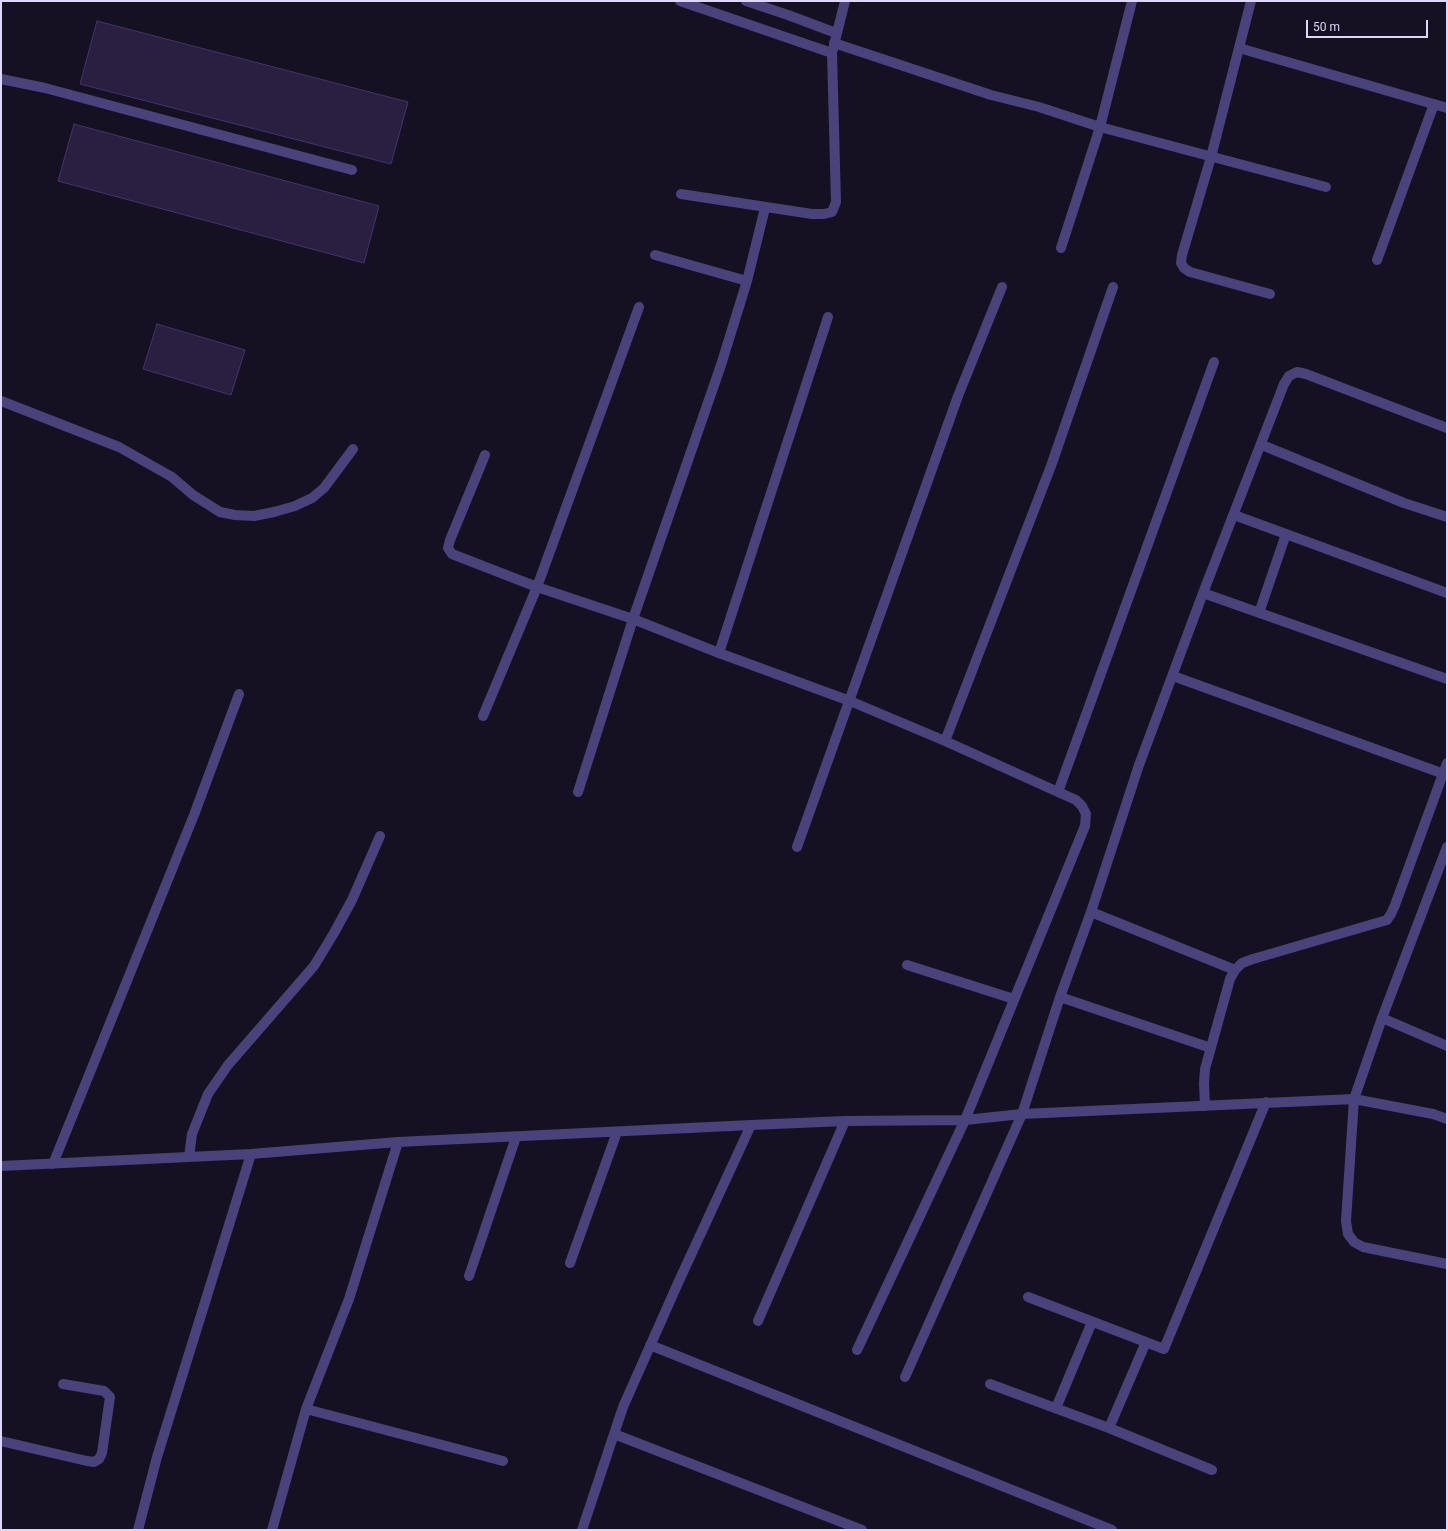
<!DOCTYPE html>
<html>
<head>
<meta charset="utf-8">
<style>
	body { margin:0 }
	#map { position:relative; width:1448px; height:1531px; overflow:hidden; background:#151122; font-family:Roboto,sans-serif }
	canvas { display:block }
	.frame { position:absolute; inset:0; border:2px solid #ded7fa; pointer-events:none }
	.scale { position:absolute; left:1306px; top:20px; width:122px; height:18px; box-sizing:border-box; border:2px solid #ded7fa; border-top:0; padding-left:5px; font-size:12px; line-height:14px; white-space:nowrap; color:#ded7fa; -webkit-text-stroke:3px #151122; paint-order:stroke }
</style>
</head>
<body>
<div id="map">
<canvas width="1448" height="1531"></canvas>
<div class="frame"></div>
<div class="scale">50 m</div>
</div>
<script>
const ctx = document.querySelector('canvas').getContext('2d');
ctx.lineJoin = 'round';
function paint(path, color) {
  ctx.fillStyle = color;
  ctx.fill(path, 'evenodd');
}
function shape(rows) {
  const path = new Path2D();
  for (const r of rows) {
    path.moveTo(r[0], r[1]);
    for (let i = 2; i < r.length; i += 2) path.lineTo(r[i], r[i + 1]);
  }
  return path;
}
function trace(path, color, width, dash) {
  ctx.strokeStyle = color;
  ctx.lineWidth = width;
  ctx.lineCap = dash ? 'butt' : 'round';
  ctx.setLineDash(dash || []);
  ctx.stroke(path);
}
const building = shape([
	[97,21,408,102,391,164,80,84,97,21],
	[74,124,379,206,364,263,58,181,74,124],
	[157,324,245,350,231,395,143,369,157,324]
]);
paint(building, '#291f41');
trace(building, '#43346a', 1);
trace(shape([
	[680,1,832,53],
	[746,1,788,15,836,33],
	[1251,1,1211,157,1182,255,1181,263,1184,268,1190,272,1270,294],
	[834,43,991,95,1039,107,1100,127,1326,187],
	[1239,48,1447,108],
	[1,79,45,88,352,170],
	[681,194,812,214,824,214,832,212,836,202,832,53,845,1],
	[1061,248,1100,127,1132,1],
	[655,255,747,281],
	[1377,260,1434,104],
	[1,401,119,447,172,477,193,495,220,512,235,515,254,516,274,512,295,506,312,498,324,488,353,449],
	[1262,445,1404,503,1447,517],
	[485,455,450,540,448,548,452,554,537,587,633,619,719,653,850,701,945,741,1058,792,1076,800,1082,806,1086,814,1085,826,965,1120,857,1350],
	[1234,515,1447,593],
	[1203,593,1447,679],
	[1259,613,1286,534],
	[719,653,828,317],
	[1173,676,1444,774],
	[483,716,537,587,639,307],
	[945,741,1051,466,1113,287],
	[578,792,633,619,721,365,747,281,765,208],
	[1058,792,1214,362],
	[797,847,958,396,1002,287],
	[1447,847,1382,1018,1354,1099,1346,1221,1348,1234,1354,1242,1363,1247,1447,1264],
	[1091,912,1235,970],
	[907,965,1014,999],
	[1060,997,1211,1048],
	[1382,1018,1447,1046],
	[1205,1106,1204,1083,1205,1069,1230,979,1235,970,1242,963,1253,959,1387,920,1391,914,1395,905,1447,763],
	[189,1157,192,1134,208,1094,228,1065,314,966,334,933,352,900,380,836],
	[53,1164,194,815,239,694],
	[1,1166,251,1154,398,1142,751,1125,845,1121,965,1120,1022,1114,1354,1099,1433,1114,1447,1119],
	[570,1263,617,1132],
	[469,1276,516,1137],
	[1028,1297,1164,1349,1266,1102],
	[758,1321,845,1121],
	[650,1345,1112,1530],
	[905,1377,1022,1114,1060,997,1091,912,1139,765,1203,593,1284,384,1289,376,1297,372,1306,374,1447,428],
	[990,1384,1109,1428,1212,1470],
	[1056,1408,1092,1322],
	[306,1409,503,1461],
	[1109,1428,1146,1342],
	[614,1434,862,1530],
	[1,1441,87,1461,94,1462,99,1459,102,1453,110,1397,104,1391,63,1384],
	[138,1530,157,1457,251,1154],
	[272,1530,306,1409,349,1299,398,1142],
	[582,1530,623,1407,678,1283,751,1125]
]), '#49427b', 10);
</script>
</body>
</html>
